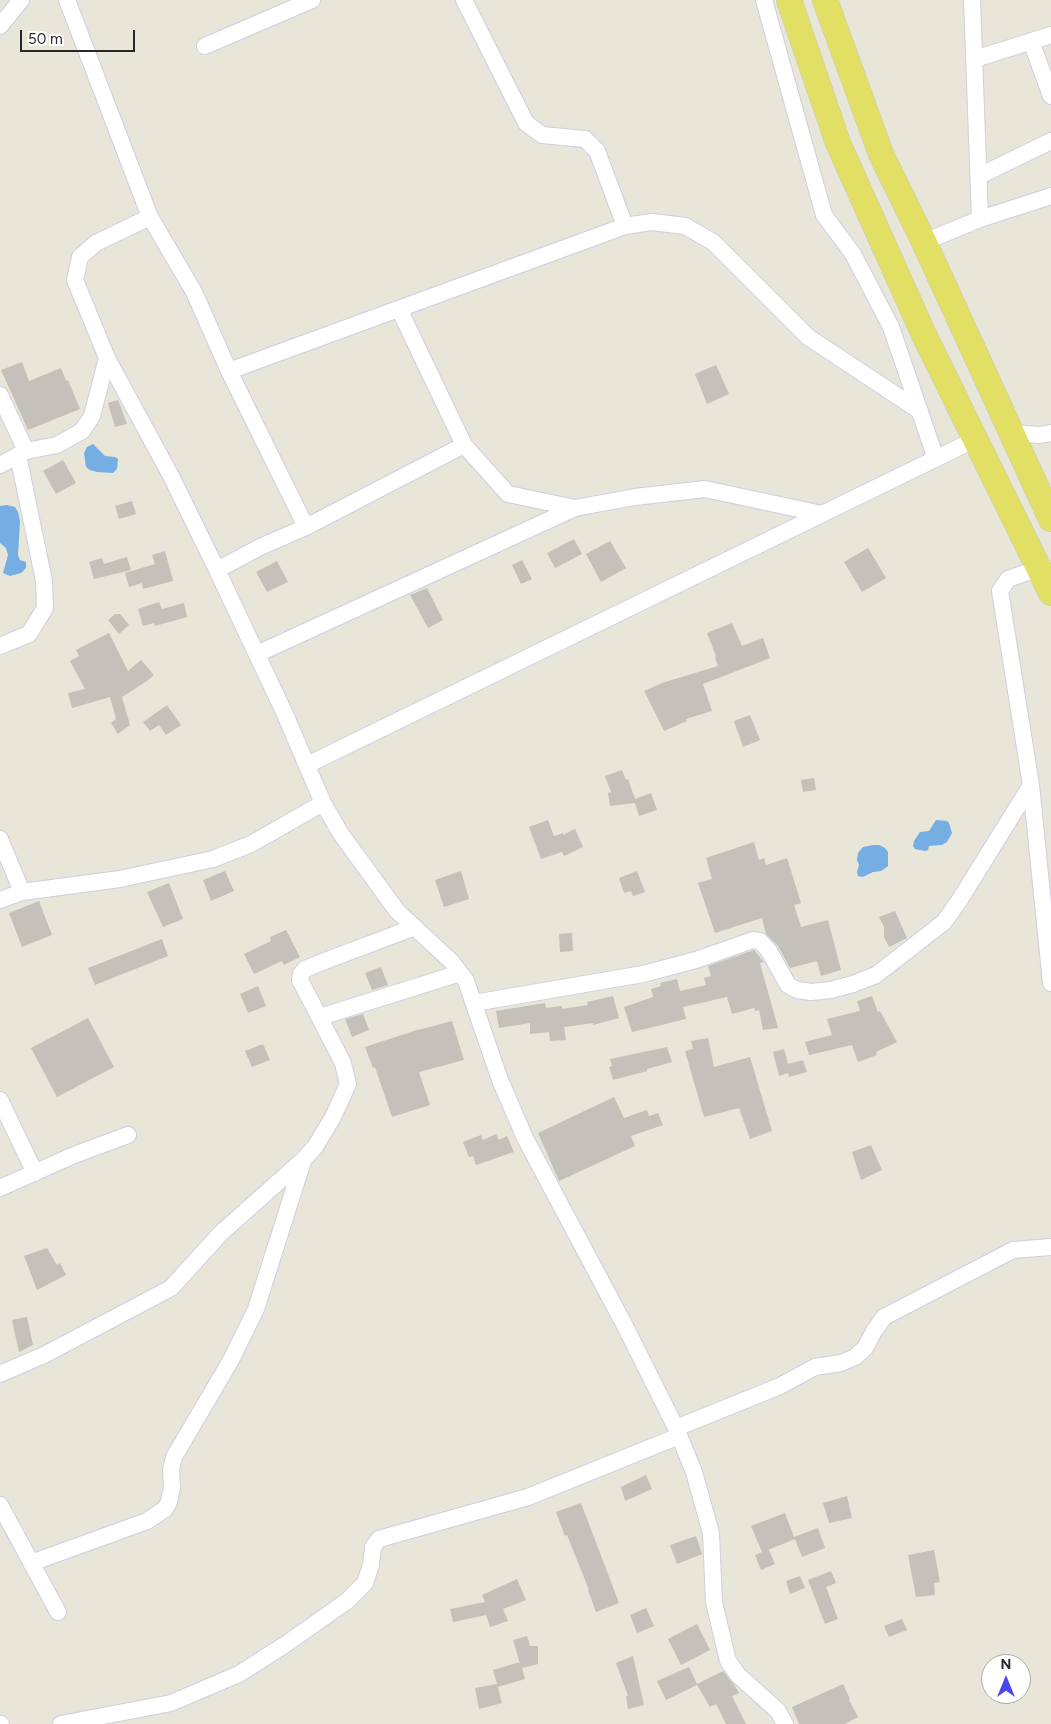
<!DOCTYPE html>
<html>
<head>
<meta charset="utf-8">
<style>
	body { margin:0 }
	#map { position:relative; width:1051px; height:1724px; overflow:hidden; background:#e8e5d9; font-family:Figtree,sans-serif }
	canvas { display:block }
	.north { position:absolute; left:981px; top:1654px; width:50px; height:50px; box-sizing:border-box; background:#fff; border:1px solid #a9a9a9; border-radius:50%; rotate:0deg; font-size:14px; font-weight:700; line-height:20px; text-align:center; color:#272727 }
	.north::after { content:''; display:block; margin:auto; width:18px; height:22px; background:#4b47e8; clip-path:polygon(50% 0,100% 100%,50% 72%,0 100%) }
	.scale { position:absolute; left:20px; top:30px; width:115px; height:22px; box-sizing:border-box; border:2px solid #272727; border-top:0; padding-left:6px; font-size:15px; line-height:18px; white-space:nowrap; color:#272727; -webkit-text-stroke:4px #fff; paint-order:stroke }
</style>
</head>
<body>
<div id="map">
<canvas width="1051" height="1724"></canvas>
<div class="north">N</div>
<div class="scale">50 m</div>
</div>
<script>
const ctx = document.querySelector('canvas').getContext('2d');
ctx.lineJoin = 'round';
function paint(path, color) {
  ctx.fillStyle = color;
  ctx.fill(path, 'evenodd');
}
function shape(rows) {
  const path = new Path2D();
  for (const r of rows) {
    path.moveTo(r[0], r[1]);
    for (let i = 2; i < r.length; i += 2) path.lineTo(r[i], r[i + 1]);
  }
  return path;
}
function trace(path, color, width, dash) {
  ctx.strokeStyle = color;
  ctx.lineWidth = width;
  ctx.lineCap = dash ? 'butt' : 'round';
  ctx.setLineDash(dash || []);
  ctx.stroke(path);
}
paint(shape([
	[93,444,105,456,115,457,118,459,117,469,113,473,97,472,90,470,86,467,84,453,87,447],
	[7,505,15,507,18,512,20,521,18,555,20,560,26,562,26,568,21,573,10,576,3,573,8,555,6,548,0,543,0,506],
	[936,820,947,821,949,823,952,833,947,842,942,845,929,846,928,850,925,851,915,849,913,846,914,841,920,832,929,831],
	[873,845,879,845,885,848,888,852,888,866,881,871,873,872,863,877,858,876,857,872,859,865,857,860,858,853,863,847]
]), '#75aee2');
paint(shape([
	[22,362,29,381,61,368,66,381,68,380,80,409,28,430,1,370],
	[716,365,729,394,707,404,695,374],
	[118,400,127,424,115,427,108,403],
	[63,460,76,483,56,494,43,471],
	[132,501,136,514,119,519,115,506],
	[574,539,582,554,555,568,547,553],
	[610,541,626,568,601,582,586,554],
	[868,548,886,578,862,592,844,562],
	[165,551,173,581,143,589,142,583,129,587,125,573,155,564,152,555],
	[127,557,131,570,94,579,89,562,102,558,104,564],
	[522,560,532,579,521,584,512,565],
	[277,561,288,582,267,592,256,572],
	[427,588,443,620,428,628,410,595],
	[159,602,162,609,184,603,187,617,155,626,154,623,143,626,138,609],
	[115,614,120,614,129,625,119,634,108,620],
	[732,623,742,646,763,638,770,658,703,684,712,711,686,719,687,721,664,731,644,691,662,683,718,666,715,657,716,656,707,633],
	[109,633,128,671,141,660,154,675,147,681,122,697,130,725,118,734,111,723,116,719,110,697,72,708,68,693,85,689,70,661,79,656,76,650],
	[167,705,181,725,166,735,159,725,150,731,143,722],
	[750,715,760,740,743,747,734,721],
	[622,770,626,780,628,779,635,799,651,793,657,810,639,816,635,803,610,806,608,793,611,792,605,776],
	[814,778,816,790,803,792,801,780],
	[548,820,554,836,563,833,563,835,575,829,583,847,564,856,562,852,541,859,529,827],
	[754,842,759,860,764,858,766,865,787,858,801,903,794,905,801,927,828,920,841,970,821,976,817,961,790,968,778,946,766,934,762,918,715,933,698,883,712,879,706,858],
	[225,871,234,891,211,901,203,880],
	[461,871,469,899,444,907,435,880],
	[637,871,645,892,633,896,631,891,624,893,619,878],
	[169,883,183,919,163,927,147,892],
	[39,901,52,935,22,947,9,913],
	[895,911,907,938,889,947,884,937,884,927,879,917],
	[286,930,300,957,284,965,282,961,254,974,244,954,271,941,270,937],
	[572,933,573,951,560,952,559,934],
	[162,939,168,956,95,985,88,968],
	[754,950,764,962,760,963,778,1028,763,1030,759,1010,755,1011,754,1008,732,1014,727,997,683,1007,686,1019,632,1032,624,1007,653,997,651,989,661,986,660,983,677,979,680,991,706,985,704,978,711,976,708,966],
	[381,967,388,985,372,990,365,973],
	[258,986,266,1006,248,1013,240,994],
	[613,996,619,1018,593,1025,593,1023,564,1027,566,1040,550,1041,549,1032,530,1034,530,1023,499,1028,496,1011,545,1003,546,1008,562,1006,562,1009,588,1005,587,1002],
	[872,996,878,1012,880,1011,897,1042,876,1052,877,1055,858,1062,852,1045,809,1055,805,1042,832,1035,827,1019,860,1011,857,1001],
	[363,1014,369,1030,352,1037,345,1019],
	[88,1018,114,1067,57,1097,31,1048],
	[452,1021,464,1060,419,1072,430,1105,392,1117,375,1067,373,1068,365,1047,414,1031],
	[708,1038,714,1067,750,1057,772,1131,750,1139,739,1108,704,1117,685,1051,693,1049,691,1041],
	[263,1044,270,1060,252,1067,245,1051],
	[667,1047,672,1062,647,1069,647,1071,613,1080,609,1067,612,1066,610,1059],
	[784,1049,788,1064,803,1060,807,1072,789,1077,788,1073,779,1076,773,1052],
	[614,1097,624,1118,647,1110,649,1116,658,1113,663,1125,631,1136,635,1146,559,1181,538,1133],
	[496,1134,499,1140,507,1136,514,1152,476,1165,473,1156,469,1157,463,1142,481,1135,483,1140],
	[871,1145,882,1170,861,1180,852,1152],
	[47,1248,57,1265,60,1263,66,1275,37,1290,24,1256],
	[27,1317,33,1345,19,1352,12,1320],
	[646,1475,652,1489,625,1501,621,1487],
	[847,1496,852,1518,829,1523,823,1503],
	[581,1503,619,1603,596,1612,588,1590,589,1590,567,1535,565,1536,556,1512],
	[785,1513,794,1537,818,1528,825,1548,802,1557,795,1539,768,1550,769,1550,775,1564,761,1570,755,1555,762,1552,751,1526],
	[696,1536,702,1554,677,1564,670,1545],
	[934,1550,940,1582,934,1583,935,1595,916,1597,908,1555],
	[831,1571,836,1583,826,1587,838,1619,825,1624,808,1580],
	[800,1576,805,1588,790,1594,786,1581],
	[517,1579,526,1600,503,1609,508,1621,490,1627,486,1615,453,1622,450,1609,485,1602,482,1595],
	[646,1608,654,1626,637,1633,630,1615],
	[902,1619,907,1630,889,1637,884,1626],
	[697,1624,710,1650,681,1665,668,1639],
	[527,1636,530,1646,538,1646,538,1664,522,1668,525,1679,498,1687,493,1670,520,1662,521,1667,513,1640],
	[633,1656,644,1705,628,1709,626,1696,628,1696,616,1663],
	[689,1667,697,1684,723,1671,735,1686,739,1693,732,1696,746,1724,726,1724,716,1704,710,1707,697,1685,666,1700,657,1681],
	[497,1684,502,1703,479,1709,475,1688],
	[843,1684,850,1699,849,1700,858,1717,845,1724,799,1724,792,1707]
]), '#c3c1b9');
const minor = shape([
	[67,0,150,217,194,292,229,371,306,527,260,547,217,570,284,712,323,803,341,834,397,911,452,962,466,981,500,1080,525,1138,626,1328,676,1428,694,1472,711,1533,714,1602,728,1661,738,1675,778,1711,785,1724],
	[464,0,526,123,542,135,585,139,597,151,625,226],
	[764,0,824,215,853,254,891,327,936,459],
	[0,26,21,0],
	[1031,41,1051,96],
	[205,46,312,0],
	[975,59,1051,35],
	[979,176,1051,141],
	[150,217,96,243,80,257,75,280,107,358,171,476,217,570],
	[980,219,1051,196],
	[924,242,980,219,972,0],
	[399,309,464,445,508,494,575,508,635,497,705,489,822,514],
	[229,371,625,226,652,222,685,226,713,242,808,337,920,411],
	[0,395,26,451],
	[1011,433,1040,435,1051,433],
	[0,465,26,451,57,445,82,431,92,416,107,358],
	[306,527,464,445],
	[1039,568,1008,579,1000,591,1031,785,1051,983],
	[0,646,29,634,45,608,44,581,18,455],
	[257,654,575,508],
	[307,765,976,439],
	[0,839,22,892],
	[0,900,22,892,120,879,213,859,251,844,323,803],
	[474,1003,643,974,696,960,753,940,760,941,769,951,788,985,797,990,811,992,831,990,853,984,876,975,944,922,959,901,1031,785],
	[320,1017,460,973],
	[0,1100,35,1173],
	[0,1188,74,1155,128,1135],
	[0,1374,44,1355,171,1288,221,1233,303,1160,315,1147,333,1117,348,1084,343,1063,300,980,301,974,305,969,330,959,415,927],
	[676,1428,780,1386,815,1367,841,1363,855,1357,865,1348,874,1331,884,1317,1013,1250,1051,1247],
	[0,1505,58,1612],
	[31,1563,147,1521,165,1509,169,1502,172,1487,171,1470,174,1457,231,1360,256,1309,303,1161],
	[0,1724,1,1724],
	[61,1724,171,1703,239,1674,286,1644,347,1601,365,1583,371,1565,373,1547,379,1539,528,1497,679,1436]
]);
const primary = shape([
	[789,0,838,143,925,337,1051,593],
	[825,0,881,154,924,242,1051,519]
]);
trace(minor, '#cfcfdf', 18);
trace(primary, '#c7c7c7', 26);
trace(minor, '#fff', 16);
trace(primary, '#e2e064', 25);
</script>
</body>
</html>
